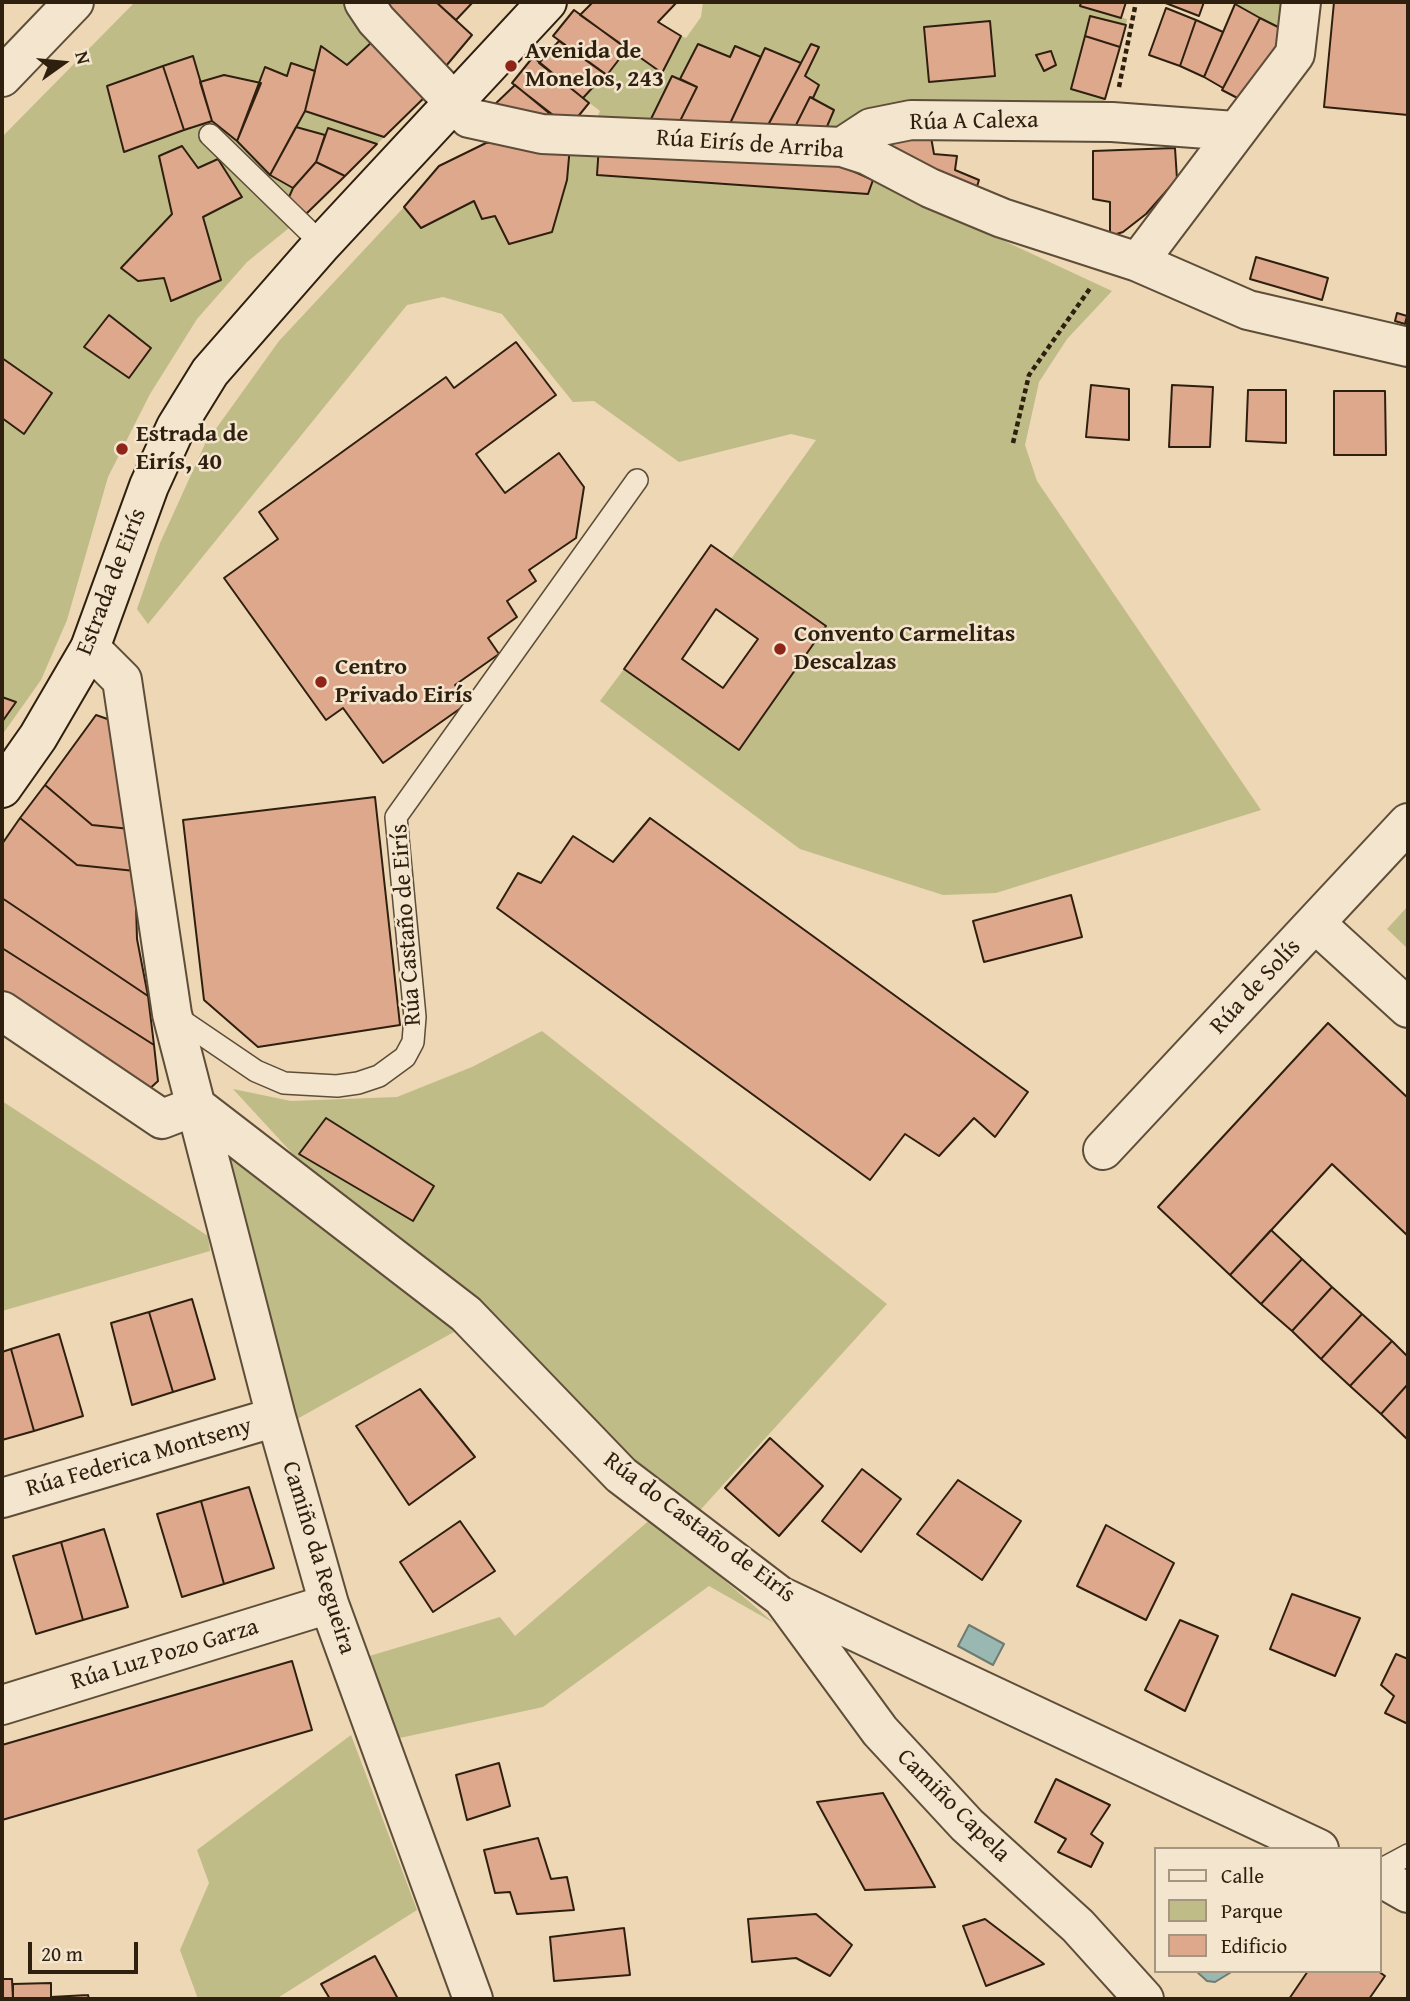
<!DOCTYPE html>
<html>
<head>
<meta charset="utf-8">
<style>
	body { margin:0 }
	#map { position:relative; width:1410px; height:2001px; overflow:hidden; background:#edd7b4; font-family:"Gentium Book Plus",serif }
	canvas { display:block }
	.frame { position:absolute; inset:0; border:4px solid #2f1f0f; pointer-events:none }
	.legend { position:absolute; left:1154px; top:1847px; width:228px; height:126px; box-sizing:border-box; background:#f3e5ce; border:2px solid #a59682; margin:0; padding:9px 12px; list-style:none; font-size:21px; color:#2f1f0f }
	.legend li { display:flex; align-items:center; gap:14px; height:35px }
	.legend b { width:35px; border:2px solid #a59682 }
	.north { position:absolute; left:28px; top:28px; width:70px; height:70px; -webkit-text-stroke:5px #f3e5ce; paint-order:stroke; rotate:75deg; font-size:19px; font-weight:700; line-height:28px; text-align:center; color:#2f1f0f }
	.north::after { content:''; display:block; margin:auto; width:24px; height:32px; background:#2f1f0f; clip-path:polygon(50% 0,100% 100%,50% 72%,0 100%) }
	.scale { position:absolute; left:28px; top:1942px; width:110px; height:32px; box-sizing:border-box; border:4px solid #2f1f0f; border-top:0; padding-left:9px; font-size:21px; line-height:24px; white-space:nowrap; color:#2f1f0f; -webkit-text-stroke:5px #f3e5ce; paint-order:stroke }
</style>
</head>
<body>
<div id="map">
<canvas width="1410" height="2001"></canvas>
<div class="frame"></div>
<ul class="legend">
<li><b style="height:9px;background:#f3e5ce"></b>Calle</li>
<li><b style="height:19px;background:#bfbc88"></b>Parque</li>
<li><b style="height:19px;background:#dea88d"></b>Edificio</li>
</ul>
<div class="north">N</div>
<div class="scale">20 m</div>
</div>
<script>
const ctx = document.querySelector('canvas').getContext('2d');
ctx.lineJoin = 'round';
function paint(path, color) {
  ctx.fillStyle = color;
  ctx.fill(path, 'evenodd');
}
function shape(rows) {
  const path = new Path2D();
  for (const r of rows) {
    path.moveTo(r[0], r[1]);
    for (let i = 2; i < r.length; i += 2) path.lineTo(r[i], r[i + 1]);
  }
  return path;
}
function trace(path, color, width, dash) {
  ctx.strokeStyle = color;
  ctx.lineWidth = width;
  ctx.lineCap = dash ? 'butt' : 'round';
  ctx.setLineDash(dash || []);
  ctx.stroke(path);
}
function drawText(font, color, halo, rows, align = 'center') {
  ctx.font = font + ' "Gentium Book Plus",serif';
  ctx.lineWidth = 5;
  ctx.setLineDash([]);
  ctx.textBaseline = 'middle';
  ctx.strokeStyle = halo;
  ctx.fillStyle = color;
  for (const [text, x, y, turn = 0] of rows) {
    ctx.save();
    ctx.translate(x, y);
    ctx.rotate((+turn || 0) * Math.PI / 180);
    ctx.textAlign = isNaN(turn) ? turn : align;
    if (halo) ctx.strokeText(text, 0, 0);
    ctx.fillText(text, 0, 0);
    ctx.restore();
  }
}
paint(shape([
	[135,2,383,2,430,92,305,215,247,262,197,319,150,394,108,477,67,620,41,680,2,735,2,137],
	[703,2,1081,2,1080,6,1127,19,1126,25,1089,16,1071,89,1105,99,1103,111,823,136,834,111,813,98,819,85,805,76,819,47,811,44,801,63,761,57,735,46,730,57,698,45,680,79,672,76,650,121,597,118,600,111,583,98,627,49,662,72,681,36,686,38,701,17],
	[1236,2,1287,2,1284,30,1235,4],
	[599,145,597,175,867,194,873,180,1112,291,1067,339,1039,382,1025,445,1037,481,1261,810,996,893,943,895,800,849,600,701,624,669,739,749,826,626,731,559,816,440,791,434,679,462,594,401,573,402,502,314,443,297,407,305,148,624,137,609,160,543,205,444,279,341,404,207,422,228,474,201,482,219,495,216,509,244,552,232,567,180,570,146],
	[1408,906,1408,949,1387,929],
	[542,1031,887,1304,693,1518,303,1165,233,1089,291,1101,397,1097,472,1067],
	[2,1101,208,1236,210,1251,2,1311],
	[227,1151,463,1327,297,1419],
	[652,1518,774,1623,709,1586,543,1707,395,1739,366,1657,500,1617,515,1636],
	[351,1735,417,1910,276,1999,198,1999,180,1950,209,1883,197,1850]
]), '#bfbc88');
const water = shape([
	[969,1625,1004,1644,993,1665,958,1646,969,1625],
	[1196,1971,1233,1971,1215,1982,1207,1981,1196,1971]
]);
paint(water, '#9ab8b2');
trace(water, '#6f7b71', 2);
const building = shape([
	[383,2,436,2,472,35,446,66,383,2],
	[436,2,473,2,456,20,436,2],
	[593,2,677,2,658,22,681,36,662,73,580,15,593,2],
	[1081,2,1126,2,1121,18,1080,6,1081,2],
	[1163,2,1204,2,1199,16,1163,2],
	[1334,2,1408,2,1408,115,1324,107,1334,2],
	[1235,4,1260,18,1223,88,1204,77,1235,4],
	[1166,8,1196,20,1180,66,1149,55,1166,8],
	[574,10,627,49,607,75,553,36,574,10],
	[1090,16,1126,25,1120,47,1085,36,1090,16],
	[1260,18,1284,30,1261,86,1247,103,1222,90,1260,18],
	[1196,20,1223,32,1204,77,1180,66,1196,20],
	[990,21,995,76,929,82,924,27,990,21],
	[1085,36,1120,47,1105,99,1071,89,1085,36],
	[373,41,430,92,384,137,305,111,321,46,347,65,373,41],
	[559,41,605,74,583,98,539,63,559,41],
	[698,44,730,57,735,46,761,57,727,130,678,125,697,87,680,79,698,44],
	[811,44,819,47,805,76,819,85,813,98,810,97,793,131,768,125,811,44],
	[765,48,801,63,765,131,727,130,765,48],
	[1051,51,1056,65,1044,71,1036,55,1051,51],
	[193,56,212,121,184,130,163,66,193,56],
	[533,57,589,103,576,119,573,116,562,122,512,83,533,57],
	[291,63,315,71,305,111,270,175,237,141,265,67,287,76,291,63],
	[163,66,184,130,124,152,107,86,163,66],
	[224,75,261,83,237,141,212,121,200,82,224,75],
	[672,76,697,87,678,125,650,121,672,76],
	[515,85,549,113,543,120,492,107,515,85],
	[810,97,834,110,823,136,793,131,810,97],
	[296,127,325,135,316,162,293,188,270,175,296,127],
	[328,128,377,144,345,176,316,162,328,128],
	[931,137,934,154,957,156,955,170,979,180,975,193,878,153,880,139,931,137],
	[520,141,570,146,567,180,552,232,509,244,495,216,482,219,474,201,421,228,404,207,439,166,486,143,520,141],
	[599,145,830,161,873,180,868,194,597,175,599,145],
	[182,146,198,168,218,159,242,197,203,217,221,280,171,301,164,278,138,281,121,268,172,214,159,156,182,146],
	[1175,148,1177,179,1146,214,1123,232,1110,236,1110,202,1093,199,1093,151,1175,148],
	[316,162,345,176,305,215,289,197,293,188,316,162],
	[1256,257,1328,278,1322,300,1250,279,1256,257],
	[1397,313,1407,316,1405,324,1395,321,1397,313],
	[109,315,151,348,129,378,84,347,109,315],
	[516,342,556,395,476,454,505,493,559,453,584,487,576,538,529,570,536,581,507,601,517,617,488,638,499,654,455,685,468,703,383,763,343,708,326,720,224,578,278,539,259,512,446,377,454,388,516,342],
	[2,358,52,393,24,434,2,418,2,358],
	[1091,385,1129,389,1129,440,1086,437,1091,385],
	[1172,385,1213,387,1210,447,1169,447,1172,385],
	[1248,390,1286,390,1286,443,1246,441,1248,390],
	[1334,391,1385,391,1386,455,1334,455,1334,391],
	[711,545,826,626,739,750,624,669,711,545],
	[716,609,758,639,723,688,682,659,716,609],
	[2,697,16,702,2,722,2,697],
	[96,715,116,722,130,829,92,825,45,785,96,715],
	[45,785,92,825,130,829,135,871,77,865,20,818,45,785],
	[375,797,400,1025,258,1047,204,1000,183,820,375,797],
	[20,818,77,865,135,871,137,939,148,996,2,898,2,844,20,818],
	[650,818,1028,1092,995,1137,974,1118,939,1156,905,1134,870,1180,497,908,518,873,541,883,573,836,613,862,650,818],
	[1071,895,1082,937,984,962,973,921,1071,895],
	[2,898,148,996,154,1045,2,948,2,898],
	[2,948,154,1045,158,1081,145,1093,2,992,2,948],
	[1328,1023,1408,1098,1408,1236,1332,1164,1230,1275,1158,1207,1328,1023],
	[326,1118,434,1186,413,1221,299,1154,326,1118],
	[1271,1230,1302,1259,1261,1304,1230,1275,1271,1230],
	[1302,1259,1332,1287,1292,1331,1261,1304,1302,1259],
	[1332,1287,1362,1314,1321,1359,1292,1331,1332,1287],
	[192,1299,215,1379,173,1392,149,1312,192,1299],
	[149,1312,173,1392,132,1405,111,1323,149,1312],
	[1362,1314,1392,1341,1350,1386,1321,1359,1362,1314],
	[59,1334,83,1416,34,1431,11,1349,59,1334],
	[1392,1341,1408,1357,1408,1384,1381,1414,1350,1386,1392,1341],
	[11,1349,34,1431,2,1440,2,1352,11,1349],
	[1408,1384,1408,1440,1381,1414,1408,1384],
	[420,1389,475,1457,409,1505,356,1426,420,1389],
	[770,1438,823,1486,779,1536,725,1488,770,1438],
	[862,1469,901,1499,861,1552,822,1521,862,1469],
	[958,1480,1021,1521,982,1580,917,1534,958,1480],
	[249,1487,274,1568,224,1584,201,1501,249,1487],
	[201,1501,224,1584,182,1597,157,1514,201,1501],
	[460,1521,495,1571,433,1612,400,1562,460,1521],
	[1106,1525,1174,1563,1146,1620,1077,1586,1106,1525],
	[104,1529,128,1607,83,1620,61,1542,104,1529],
	[61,1542,83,1620,36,1634,13,1556,61,1542],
	[1292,1594,1360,1618,1335,1676,1270,1649,1292,1594],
	[1180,1620,1218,1636,1185,1711,1145,1690,1180,1620],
	[1396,1654,1408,1659,1408,1724,1385,1713,1394,1696,1381,1685,1396,1654],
	[292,1661,312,1730,2,1820,2,1745,292,1661],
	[499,1763,510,1806,467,1820,456,1775,499,1763],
	[1056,1779,1110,1805,1091,1834,1103,1843,1091,1867,1058,1852,1066,1839,1035,1822,1056,1779],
	[883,1793,915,1850,935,1887,865,1890,817,1802,883,1793],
	[538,1838,551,1879,567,1877,574,1910,517,1914,510,1892,495,1893,484,1850,538,1838],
	[816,1914,852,1945,830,1976,796,1958,752,1962,748,1919,816,1914],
	[985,1919,1044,1964,986,1986,963,1926,985,1919],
	[624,1928,630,1975,554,1981,550,1937,624,1928],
	[375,1956,398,1999,330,1999,321,1984,375,1956],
	[1308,1971,1378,1971,1385,1976,1369,1999,1289,1999,1308,1971],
	[2,1979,12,1979,13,1999,2,1999,2,1979],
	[51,1983,51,1999,13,1999,13,1984,51,1983],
	[88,1995,89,1999,51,1999,51,1997,88,1995]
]);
paint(building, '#dea88d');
trace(building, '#2f1f0f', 2);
const lane = shape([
	[210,135,322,244],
	[175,1016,256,1071,284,1083,337,1086,358,1083,379,1076,405,1057,413,1042,415,1017,396,817,637,480],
	[1380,1870,1408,1855]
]);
const street = shape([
	[364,2,376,20,469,118,542,134,842,147,867,155,930,188,1002,218,1138,262,1248,310,1408,347],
	[2,77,74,2],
	[842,147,871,128,911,120,1112,122,1235,131],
	[1138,262,1295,54,1301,2],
	[90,648,122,680,172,1014,276,1417,329,1604,473,1999],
	[1315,923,1408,1008],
	[2,1011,162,1119,196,1106],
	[196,1106,466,1314,621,1475,780,1596,1319,1849],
	[1103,1150,1408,823],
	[2,1498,276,1417],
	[784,1600,880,1731,967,1825,1078,1926,1144,1999],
	[2,1705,329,1604],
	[1380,1877,1408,1893]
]);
const secondary = shape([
	[2,788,38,737,90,648,149,486,176,427,210,372,322,244,547,2]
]);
trace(lane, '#5e4d38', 24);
trace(street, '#5e4d38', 42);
trace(secondary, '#2f1f0f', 42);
trace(shape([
	[1119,87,1136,2],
	[1013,443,1029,375,1091,287]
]), '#2f1f0f', 4.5, [5, 3.5]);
trace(lane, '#f3e5ce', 21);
trace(street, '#f3e5ce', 38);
trace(secondary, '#f3e5ce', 38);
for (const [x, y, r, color] of [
	[511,66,7,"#8f2418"],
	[122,449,7,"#8f2418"],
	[780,649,7,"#8f2418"],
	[321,682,7,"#8f2418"]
]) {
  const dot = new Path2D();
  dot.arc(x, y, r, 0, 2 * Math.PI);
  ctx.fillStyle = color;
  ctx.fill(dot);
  trace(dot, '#f3e5ce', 2.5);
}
drawText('bold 24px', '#2f1f0f', '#f3e5ce', [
	["Avenida de",525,52],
	["Monelos, 243",525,80],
	["Estrada de",136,435],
	["Eirís, 40",136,463],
	["Convento Carmelitas",794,635],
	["Descalzas",794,663],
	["Centro",335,668],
	["Privado Eirís",335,696]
], 'left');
drawText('24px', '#2f1f0f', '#f3e5ce', [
	["Rúa A Calexa",974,122,-1],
	["Rúa Eirís de Arriba",750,145,4],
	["Estrada de Eirís",112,582,-69],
	["Rúa Castaño de Eirís",407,925,-94],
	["Rúa de Solís",1256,987,-47],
	["Rúa Federica Montseny",139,1458,-16],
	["Rúa do Castaño de Eirís",699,1528,37],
	["Camiño da Regueira",318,1558,73],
	["Rúa Luz Pozo Garza",165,1655,-17],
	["Camiño Capela",953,1806,45]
]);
</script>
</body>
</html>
